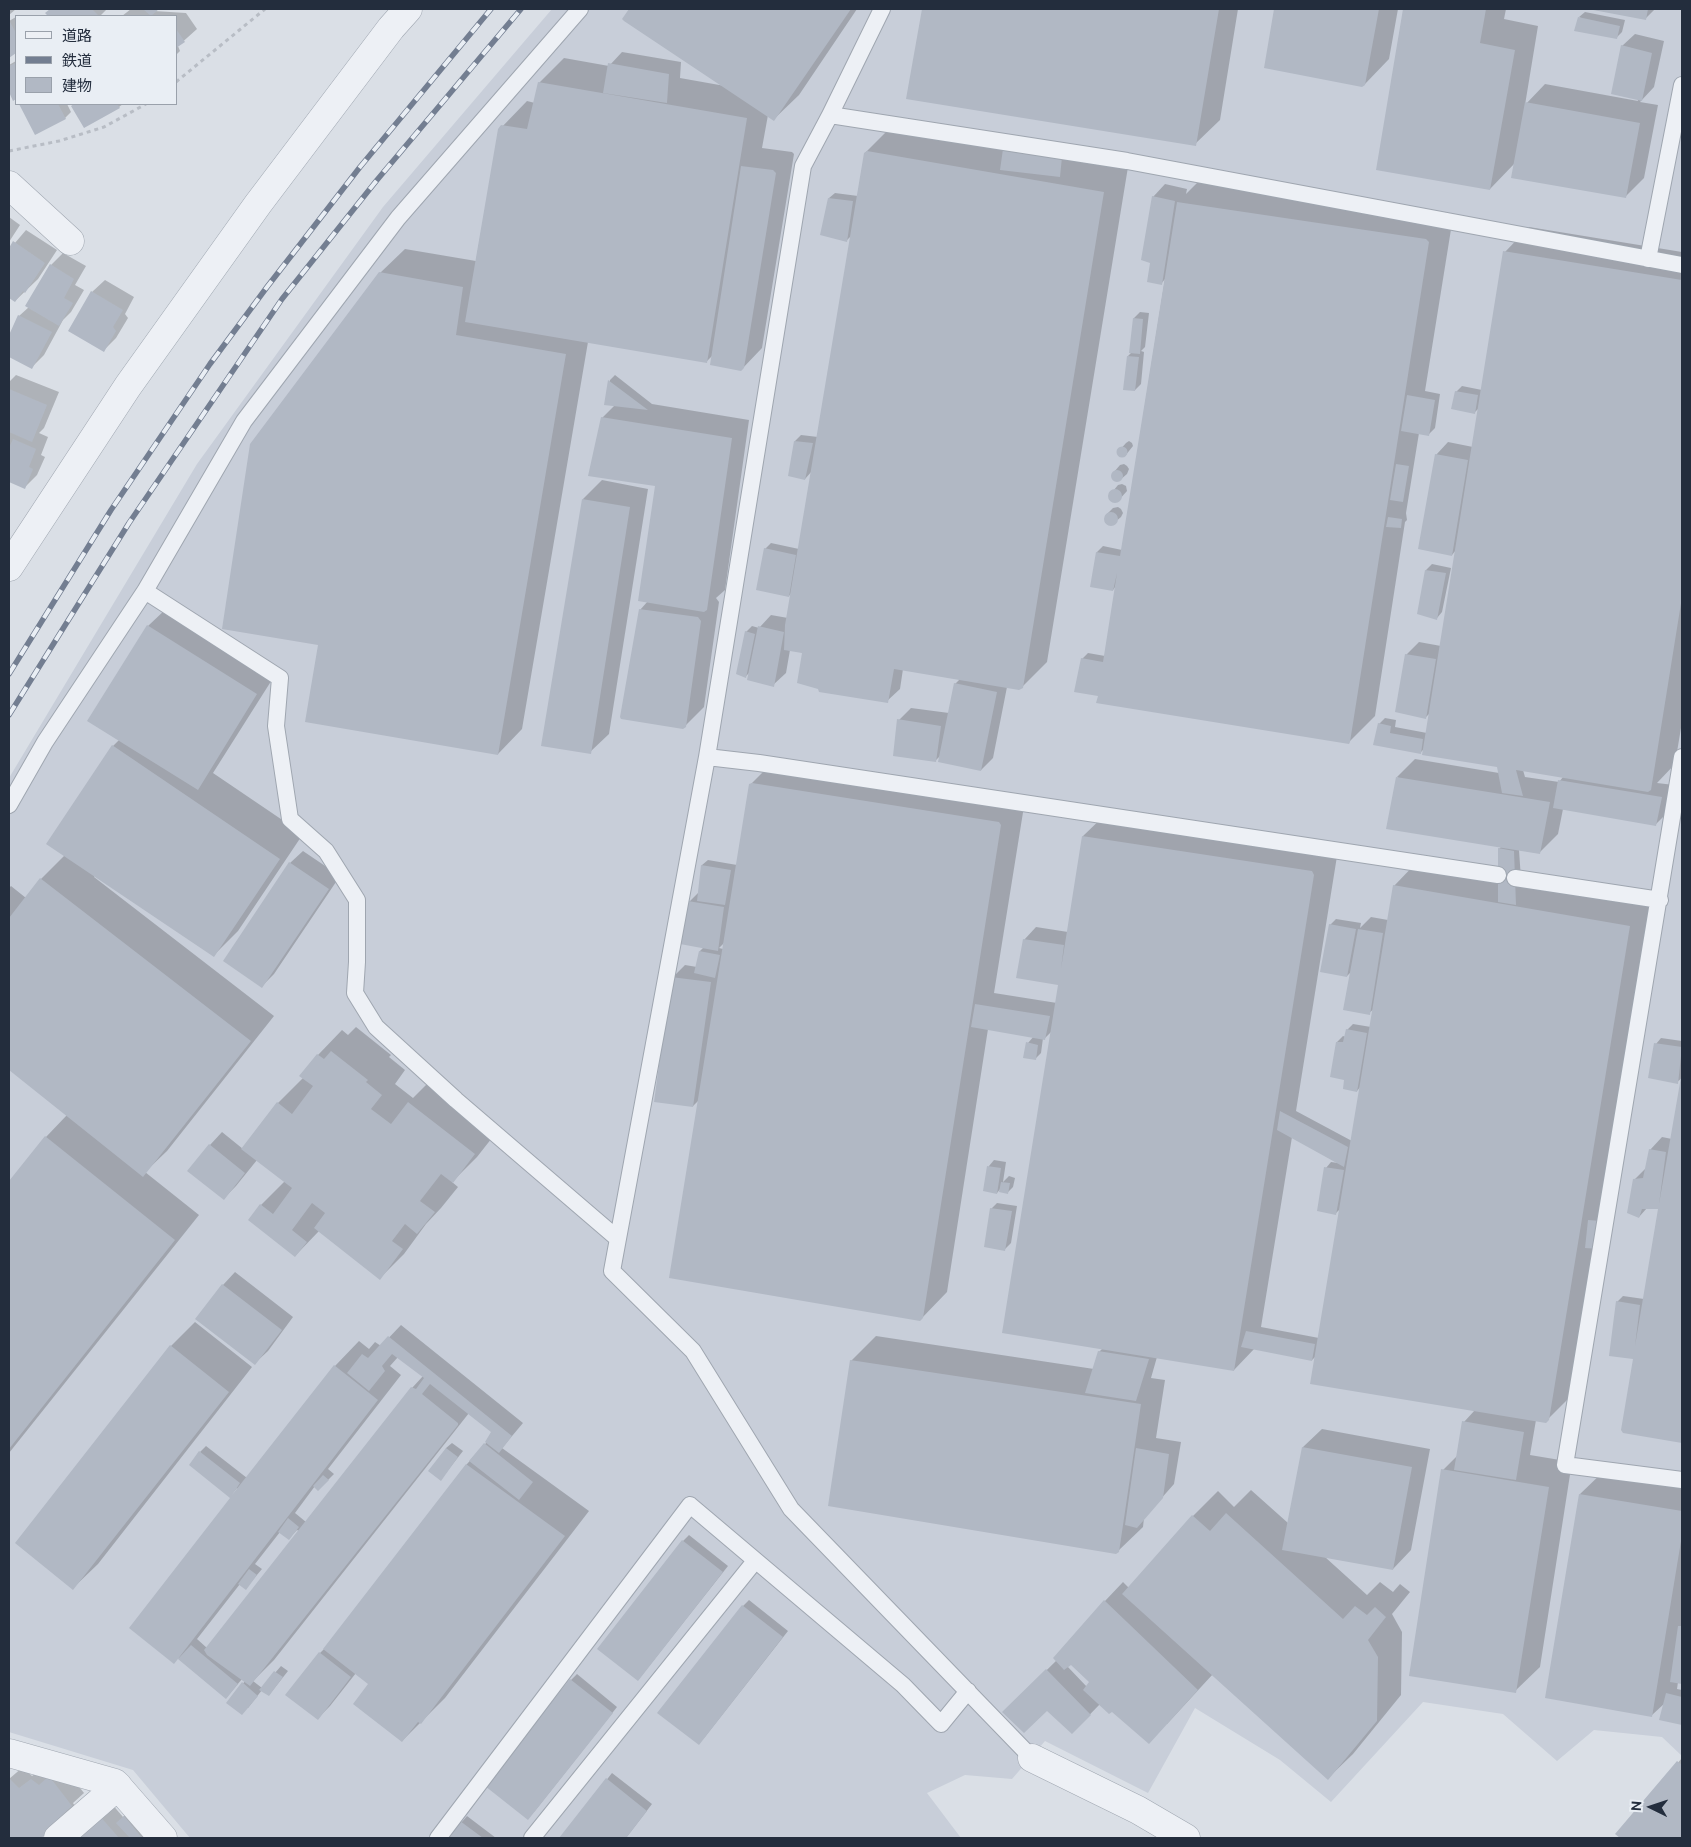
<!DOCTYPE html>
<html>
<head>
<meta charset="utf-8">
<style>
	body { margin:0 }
	#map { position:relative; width:1691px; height:1847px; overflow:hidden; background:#dadfe6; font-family:Ubuntu,"Noto Sans JP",sans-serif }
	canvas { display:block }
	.frame { position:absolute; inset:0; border:10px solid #232d3d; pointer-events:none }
	.legend { position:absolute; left:15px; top:15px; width:162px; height:90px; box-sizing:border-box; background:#e9eef4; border:1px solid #9aa1ab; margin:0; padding:6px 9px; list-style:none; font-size:15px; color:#232d3d }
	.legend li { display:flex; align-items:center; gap:10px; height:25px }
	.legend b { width:25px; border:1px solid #9aa1ab }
	.north { position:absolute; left:1626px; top:1782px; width:50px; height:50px; -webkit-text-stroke:4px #e9eef4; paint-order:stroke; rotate:274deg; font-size:14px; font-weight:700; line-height:20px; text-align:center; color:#232d3d }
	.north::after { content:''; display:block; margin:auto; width:18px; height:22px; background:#232d3d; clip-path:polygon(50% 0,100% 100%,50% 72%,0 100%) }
</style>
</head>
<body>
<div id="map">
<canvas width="1691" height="1847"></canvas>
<div class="frame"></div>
<ul class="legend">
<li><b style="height:6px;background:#edf0f5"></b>道路</li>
<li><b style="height:6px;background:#737e91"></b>鉄道</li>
<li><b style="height:14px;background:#b1b8c4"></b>建物</li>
</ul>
<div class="north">N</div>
</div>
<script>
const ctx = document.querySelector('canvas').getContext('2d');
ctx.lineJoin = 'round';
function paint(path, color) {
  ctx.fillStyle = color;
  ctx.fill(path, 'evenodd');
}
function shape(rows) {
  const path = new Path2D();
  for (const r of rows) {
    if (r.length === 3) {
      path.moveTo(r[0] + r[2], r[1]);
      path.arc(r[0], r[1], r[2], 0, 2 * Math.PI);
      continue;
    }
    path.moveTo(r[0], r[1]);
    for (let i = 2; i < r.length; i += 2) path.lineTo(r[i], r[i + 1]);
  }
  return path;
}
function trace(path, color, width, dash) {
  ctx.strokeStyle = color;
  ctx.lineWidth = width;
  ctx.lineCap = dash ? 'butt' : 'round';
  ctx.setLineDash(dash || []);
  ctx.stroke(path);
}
paint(shape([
	[552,9,1682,9,1682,1756,1662,1737,1594,1730,1557,1761,1503,1714,1423,1702,1331,1802,1280,1760,1195,1708,1148,1793,1045,1741,1012,1779,965,1775,927,1793,961,1838,190,1838,133,1770,9,1732,9,778,197,464,383,207]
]), '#c8ced9');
paint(shape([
	[9,9,16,9,9,15],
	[51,9,107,9,100,16,49,16,47,13],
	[131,9,157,9,154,11,186,13,197,29,178,46,180,51,176,55,176,16,122,16],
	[630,9,857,9,799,95,774,119,768,115,762,148,792,152,794,154,762,348,741,370,713,355,707,361,588,342,522,729,498,754,380,273,405,249,476,261,499,130,527,101,535,103,539,83,564,58,609,66,622,52,681,62,680,78,725,86,624,18],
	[923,9,1238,9,1220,120,1195,144,907,98],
	[1276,9,1398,9,1389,59,1365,84,1266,67],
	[1404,9,1506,9,1504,19,1538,26,1525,105,1545,84,1638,101,1622,46,1635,34,1664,41,1654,87,1640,102,1658,105,1644,178,1625,197,1515,163,1490,189,1377,169],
	[1590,9,1655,9,1646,18],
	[1585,12,1625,20,1622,32,1616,38,1579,17],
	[16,17,16,52,9,56,9,21],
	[16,61,16,98,14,99,9,89,9,65],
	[20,104,67,104,71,112,65,118,36,134],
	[75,104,123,104,119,107,72,106],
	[890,128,1128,167,1047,662,1022,687,1007,687,993,758,981,770,940,756,935,761,899,720,911,708,949,713,955,684,960,679,903,669,900,689,887,701,805,653,790,650,786,673,773,685,750,672,745,677,746,632,752,626,759,628,771,615,788,618,792,592,789,596,765,549,771,543,799,549,812,471,805,479,789,475,795,441,801,435,818,437,851,236,846,241,829,198,835,193,858,196,865,153],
	[1202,178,1453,217,1425,391,1440,394,1435,428,1429,434,1419,433,1406,513,1407,520,1405,522,1375,716,1348,743,1100,691,1082,659,1088,653,1105,656,1116,586,1113,590,1091,586,1097,552,1103,546,1122,550,1165,279,1161,284,1151,262,1153,197,1165,184,1187,189,1186,194],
	[9,217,20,225,9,242],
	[1529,227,1682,252,1682,722,1675,764,1657,783,1674,785,1668,812,1656,824,1563,809,1558,834,1539,853,1519,850,1521,879,1653,902,1573,1394,1548,1419,1536,1420,1530,1455,1572,1462,1540,1667,1515,1691,1443,1470,1458,1455,1464,1422,1475,1410,1317,1355,1312,1360,1255,1348,1234,1370,1157,1357,1151,1378,1165,1380,1156,1438,1181,1442,1174,1484,1144,1518,1143,1527,1118,1551,851,1361,876,1336,1094,1369,1099,1352,1103,1348,1052,1031,1045,1038,1043,1038,1041,1053,1035,1059,1028,1043,1034,1036,988,1029,947,1292,920,1320,699,1100,693,1106,673,977,685,965,697,967,700,951,704,947,689,902,699,892,702,865,708,860,737,865,750,785,775,760,1025,800,994,993,1057,1003,1060,981,1024,940,1036,927,1068,932,1083,836,1108,812,1338,850,1296,1111,1352,1141,1361,1086,1357,1091,1345,1078,1337,1042,1343,1036,1346,1037,1347,1030,1353,1024,1371,1027,1374,1009,1369,1013,1351,972,1347,976,1330,925,1336,919,1361,923,1360,928,1371,917,1388,920,1394,886,1418,861,1499,875,1499,849,1501,847,1397,777,1415,759,1499,773,1499,766,1424,749,1420,753,1374,744,1379,724,1385,718,1396,720,1395,727,1427,733,1430,713,1426,717,1406,655,1419,642,1441,646,1456,550,1452,555,1436,455,1448,442,1473,447,1479,408,1475,412,1456,392,1462,386,1482,390,1505,252],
	[1523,770,1563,777,1559,782,1525,777],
	[724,943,723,949,719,948],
	[1292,1137,1338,1163,1331,1162,1326,1168,1336,1213,1341,1208,1319,1338,1261,1327],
	[26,230,57,250,38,279,15,301,9,297,9,250],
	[63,253,86,266,75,285,84,290,71,312,63,320,44,355,32,367,9,355,9,337,19,316,29,307,51,265],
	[105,280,134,297,125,314,128,318,116,338,104,350,92,292],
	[1140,312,1149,313,1145,347,1141,351,1144,352,1141,384,1135,390,1128,356,1132,352,1134,318],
	[16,375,59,392,44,428,39,433,48,437,41,455,45,457,37,475,25,487,9,480,9,382],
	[615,375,652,404,749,420,725,590,716,598,719,602,704,707,685,726,640,610,648,601,657,484,602,418,615,405,605,404,610,380],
	[1129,441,1132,443,1133,446,1125,456,1122,457,1118,452,1126,443],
	[1124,464,1127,466,1129,469,1127,474,1120,480,1116,481,1113,479,1112,475,1114,472,1120,465],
	[602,480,648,489,609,734,590,752,543,745,583,499],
	[1122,484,1126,486,1127,491,1118,501,1114,502,1110,500,1109,496,1118,485],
	[1118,507,1121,509,1123,513,1121,517,1114,523,1110,525,1106,523,1105,519,1107,514,1113,508],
	[1432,564,1451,568,1442,612,1437,618,1418,613,1426,570],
	[167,608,275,675,213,773,303,834,238,931,214,955,95,875,94,877,274,1016,167,1151,145,1172,199,1215,9,1453,9,1183,46,1137,67,1115,9,1068,9,888,11,886,26,898,41,879,65,855,113,746,119,740,148,626],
	[303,851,340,876,274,974,262,986,290,863],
	[356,1027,391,1055,389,1057,405,1070,395,1084,413,1098,433,1078,499,1129,477,1157,452,1182,458,1187,441,1208,426,1224,404,1254,380,1278,319,1231,295,1256,261,1205,285,1181,257,1160,236,1186,224,1198,210,1145,222,1132,243,1149,278,1103,303,1078,318,1055,342,1030,348,1035],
	[1661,1038,1682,1041,1682,1078,1677,1082,1656,1044],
	[1682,1078,1682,1442,1624,1432,1634,1358,1617,1302,1623,1296,1644,1299,1660,1205,1647,1208,1639,1217,1635,1179,1646,1168,1650,1150,1662,1137,1672,1139],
	[994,1160,1006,1162,1003,1182,1009,1176,1015,1178,1013,1187,1007,1193,1001,1188,997,1193,985,1190,989,1166],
	[997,1203,1017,1206,1011,1243,1005,1249,991,1209],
	[235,1272,293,1317,268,1351,255,1363,197,1318,223,1285],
	[195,1322,252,1367,98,1564,73,1588,171,1346],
	[401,1325,523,1423,502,1448,589,1511,445,1698,402,1741,370,1684,356,1673,330,1706,317,1719,320,1653,330,1643,467,1464,487,1442,493,1432,469,1413,274,1660,253,1681,262,1688,281,1666,288,1671,269,1695,262,1690,248,1708,228,1703,245,1681,242,1679,226,1698,178,1658,238,1489,237,1488,230,1496,200,1452,206,1446,247,1478,335,1366,359,1341,369,1349,375,1342,381,1346],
	[398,1357,423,1376,412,1388,306,1522,295,1513,315,1486,318,1490,334,1474,328,1469,401,1375,390,1366],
	[297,1530,299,1531,207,1648,197,1639,240,1584,251,1582,262,1569,255,1564,280,1532,289,1538],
	[1322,1429,1430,1449,1411,1550,1393,1569,1325,1557,1367,1595,1380,1582,1393,1592,1400,1584,1410,1592,1392,1614,1402,1632,1401,1695,1353,1754,1328,1778,1213,1674,1167,1724,1112,1710,1100,1704,1072,1733,1047,1709,1004,1712,1057,1660,1105,1601,1123,1582,1129,1588,1193,1516,1218,1491,1234,1507,1251,1490,1288,1523,1303,1447],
	[1071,1663,1090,1682,1087,1687,1067,1666],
	[452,1443,463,1451,441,1479,446,1448],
	[1605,1470,1682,1483,1682,1683,1678,1682,1677,1689,1682,1690,1682,1724,1661,1719,1665,1703,1652,1715,1580,1494],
	[689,1535,728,1566,638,1680,683,1541],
	[749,1600,788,1631,704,1738,743,1606],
	[577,1674,617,1707,534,1812,571,1680],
	[1682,1758,1682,1838,1622,1838,1617,1833],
	[62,1765,84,1793,73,1803,76,1808,64,1820,39,1838,9,1838,9,1779,23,1767,32,1776,44,1767],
	[612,1773,652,1804,626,1838,561,1838],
	[111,1803,123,1817,130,1811,148,1832,142,1838,73,1838],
	[467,1816,496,1838,448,1838]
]), '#0003');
paint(shape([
	[50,9,92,9,99,16,48,16,45,13],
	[143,9,159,9,151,16],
	[629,9,851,9,774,121,624,21,622,19],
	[922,9,1219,9,1196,146,906,99],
	[1274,9,1379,9,1365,85,1362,87,1264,68],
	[1403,9,1486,9,1480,43,1515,50,1490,190,1376,170],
	[1588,9,1648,9,1646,20],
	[1578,17,1620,26,1617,39,1574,31],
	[10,22,16,33,16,53,9,58,9,23],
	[176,29,185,42,176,48],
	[1621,45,1652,53,1642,101,1611,94],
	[16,63,16,99,13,101,9,92,9,66],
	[608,63,669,74,667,103,603,93],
	[538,82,747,118,707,363,465,322,498,129,501,125,527,129],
	[1525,102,1640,123,1626,198,1511,178],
	[19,104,58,104,66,119,35,135],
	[74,104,117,104,120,108,84,128,71,106],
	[1003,149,1062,157,1060,177,1000,170],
	[867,151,1104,192,1023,688,1019,690,894,669,888,703,819,692,818,689,797,683,802,653,784,650,785,625,864,153],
	[741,166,773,170,776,173,744,368,741,371,710,365],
	[1152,196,1175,201,1162,285,1147,282,1150,263,1141,260],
	[828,198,853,201,847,242,820,235],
	[1177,202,1426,239,1429,242,1350,742,1349,744,1096,703,1098,696,1074,692,1081,658,1103,662,1117,573,1113,591,1090,587,1096,552,1120,556],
	[13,241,45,263,25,293,23,291,15,302,9,298,9,248],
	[1503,251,1682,280,1682,597,1651,790,1648,792,1516,770,1523,796,1502,793,1497,767,1422,755],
	[50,264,74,279,64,298,73,303,59,326,25,306],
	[379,272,463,287,456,335,566,354,498,755,305,722,318,645,222,629,250,444],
	[91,291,123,310,113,327,116,331,104,352,68,331],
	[18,315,52,332,32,369,9,357,9,335],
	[1133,318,1143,319,1140,354,1129,353],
	[1127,356,1139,357,1135,391,1123,390],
	[608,380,648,410,604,405],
	[9,389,47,405,32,442,9,432],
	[1455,391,1478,395,1475,414,1451,409],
	[1407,395,1435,400,1429,436,1401,431],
	[601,417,732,438,707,610,704,612,638,601,655,486,588,476],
	[13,439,36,449,29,467,33,469,25,489,9,482,9,448],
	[794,441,813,443,805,480,788,476],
	[1122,452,5.5],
	[1435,454,1468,460,1452,556,1418,549],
	[1396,464,1409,466,1403,502,1390,500],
	[1117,476,6],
	[1115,496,7],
	[582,499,630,507,591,754,541,746],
	[1111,519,7],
	[1388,517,1402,519,1401,528,1386,527],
	[764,548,796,555,789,597,756,590],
	[1425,570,1446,573,1437,620,1417,614],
	[639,609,698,617,701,621,686,727,683,729,621,719,620,717],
	[147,625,257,694,198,790,87,721],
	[758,626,784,632,774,687,747,680],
	[745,631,755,634,746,678,736,674],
	[1405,654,1436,659,1426,719,1395,712],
	[954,683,997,692,981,771,938,762],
	[897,719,941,726,936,762,893,756],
	[1378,723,1391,726,1390,733,1423,739,1421,754,1373,745],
	[112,745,280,859,214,957,46,844],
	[1396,777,1550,802,1540,854,1386,829],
	[1558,780,1662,797,1656,826,1553,808],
	[752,783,999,822,1001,825,923,1318,920,1321,669,1278,749,784],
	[1082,836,1312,871,1314,875,1234,1371,1002,1333,1058,985,1016,978,1023,939,1064,945,1061,969],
	[1498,848,1514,851,1516,905,1498,902],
	[289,862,329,889,262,988,223,961],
	[701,865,731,870,725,905,697,901],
	[40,878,251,1041,143,1177,9,1070,9,918],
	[1393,885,1630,926,1549,1420,1546,1423,1310,1384],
	[688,901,724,907,718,951,680,944],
	[1329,924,1356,929,1347,977,1320,972],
	[1358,929,1383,933,1370,1015,1343,1010],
	[699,951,720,955,715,978,694,973],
	[671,977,711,982,693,1107,654,1102],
	[975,1004,1050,1016,1045,1040,971,1027],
	[1346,1029,1367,1033,1357,1092,1343,1089,1344,1080,1330,1077,1336,1042,1343,1042],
	[1026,1042,1038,1045,1036,1060,1023,1058],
	[1654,1043,1682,1047,1678,1084,1648,1078],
	[331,1051,368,1080,366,1082,382,1095,371,1109,391,1124,408,1102,475,1154,453,1183,441,1174,420,1201,435,1212,417,1234,405,1224,392,1241,403,1249,380,1280,314,1228,325,1213,312,1203,292,1230,307,1242,295,1257,248,1220,260,1204,273,1214,292,1188,241,1149,277,1102,292,1114,313,1086,299,1076,317,1054,324,1059],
	[1681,1077,1682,1077,1682,1443,1623,1433,1621,1430,1633,1359,1609,1356,1616,1301,1640,1305,1635,1346,1658,1209,1642,1209,1639,1218,1627,1213,1633,1179,1643,1178,1649,1149,1666,1152,1659,1204],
	[1280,1111,1348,1147,1344,1167,1277,1130],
	[45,1136,175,1240,9,1449,9,1181],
	[209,1144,245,1173,224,1200,187,1171],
	[987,1166,1001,1168,997,1194,983,1191],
	[1324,1167,1344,1170,1336,1215,1317,1211],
	[1001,1182,1010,1183,1008,1194,999,1192],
	[990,1208,1012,1211,1005,1251,984,1247],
	[1588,1220,1601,1221,1599,1249,1585,1248],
	[222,1284,282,1330,255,1365,195,1319],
	[1246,1331,1315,1344,1312,1361,1241,1347],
	[388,1336,512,1436,499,1453,485,1442,491,1432,430,1384,422,1394,458,1423,458,1425,250,1686,207,1655,204,1650,411,1387,416,1389,424,1378,392,1354,382,1366,385,1371,369,1391,347,1373,362,1354,368,1358],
	[170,1345,229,1392,73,1590,15,1543],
	[1098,1351,1149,1359,1136,1401,1085,1393],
	[850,1360,1141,1404,1119,1552,1116,1554,828,1506],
	[334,1365,378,1400,174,1664,129,1628,230,1498,189,1465,199,1451,240,1483,232,1495],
	[1462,1421,1524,1432,1516,1480,1454,1470],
	[484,1443,533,1482,519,1500,469,1461],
	[1302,1447,1412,1467,1393,1570,1282,1550],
	[446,1448,458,1457,441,1481,428,1471],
	[1136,1448,1169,1454,1163,1498,1137,1528,1125,1525],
	[466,1464,565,1536,421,1724,418,1722,402,1742,353,1704,368,1684,323,1649],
	[1441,1469,1549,1487,1516,1693,1409,1676],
	[323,1475,329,1480,318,1491,313,1486],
	[1579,1494,1682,1511,1682,1535,1652,1717,1545,1698],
	[1226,1513,1343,1619,1355,1606,1367,1615,1375,1607,1386,1617,1368,1640,1378,1657,1377,1721,1328,1780,1122,1594,1192,1515,1210,1531],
	[288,1518,299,1527,289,1540,278,1532],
	[682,1540,723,1572,638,1681,597,1649],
	[249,1569,257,1575,246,1590,238,1584],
	[1104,1600,1198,1690,1149,1744,1112,1712,1109,1714,1083,1690,1089,1682,1071,1665,1064,1670,1053,1658],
	[742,1605,783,1637,699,1745,657,1713],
	[1678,1626,1682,1626,1682,1684,1670,1682],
	[191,1645,238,1684,226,1699,178,1659],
	[319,1652,351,1677,318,1720,285,1695],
	[1046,1669,1091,1715,1072,1734,1047,1711,1024,1733,1002,1712],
	[274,1671,283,1677,269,1696,259,1690],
	[570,1679,613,1713,528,1820,485,1786],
	[242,1682,258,1696,242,1715,226,1703],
	[1666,1693,1682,1697,1682,1725,1659,1720],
	[1677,1761,1682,1765,1682,1838,1620,1838,1615,1834],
	[49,1776,72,1806,61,1816,65,1821,41,1838,9,1838,9,1780,10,1779,19,1788,31,1779,39,1785],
	[606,1778,647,1811,626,1838,559,1838],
	[98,1814,119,1838,81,1838,76,1832],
	[124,1816,142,1838,130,1838,116,1823],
	[460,1821,483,1838,447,1838]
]), '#b1b8c4');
const lane = shape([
	[830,115,882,9],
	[1648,259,1682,85],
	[145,591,280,678,276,726,290,819,326,851,357,900,357,962,355,993,376,1027,456,1100,618,1239],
	[707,757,803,166,830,115,1127,161,1682,265],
	[1682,757,1565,1465,1682,1480],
	[9,805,45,742,145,591,244,421,398,218,580,9],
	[1515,878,1660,900],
	[1032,1758,791,1509,693,1351,612,1271,707,757,759,763,1498,875],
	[438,1838,690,1505,903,1685,941,1724,968,1691],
	[532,1838,755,1561]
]);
const street = shape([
	[9,185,70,241],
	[9,567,128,386,258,204,391,28,408,9],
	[9,1753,115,1783,163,1838],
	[1032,1758,1138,1810,1186,1838],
	[58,1838,118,1786]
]);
trace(lane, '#9fa6b0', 18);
trace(street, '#9fa6b0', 29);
trace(shape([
	[176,82,265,9],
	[9,151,59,141,104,127,146,104]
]), '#b8bdc5', 3, [4, 4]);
trace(lane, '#edf0f5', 16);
trace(street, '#edf0f5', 28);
const rail = shape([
	[9,674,111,510,210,364,267,287,360,167,491,9],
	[9,715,129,523,282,299,377,180,521,9]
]);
trace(rail, '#737e91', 5.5);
trace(rail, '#e9eef4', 4, [11]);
</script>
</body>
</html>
